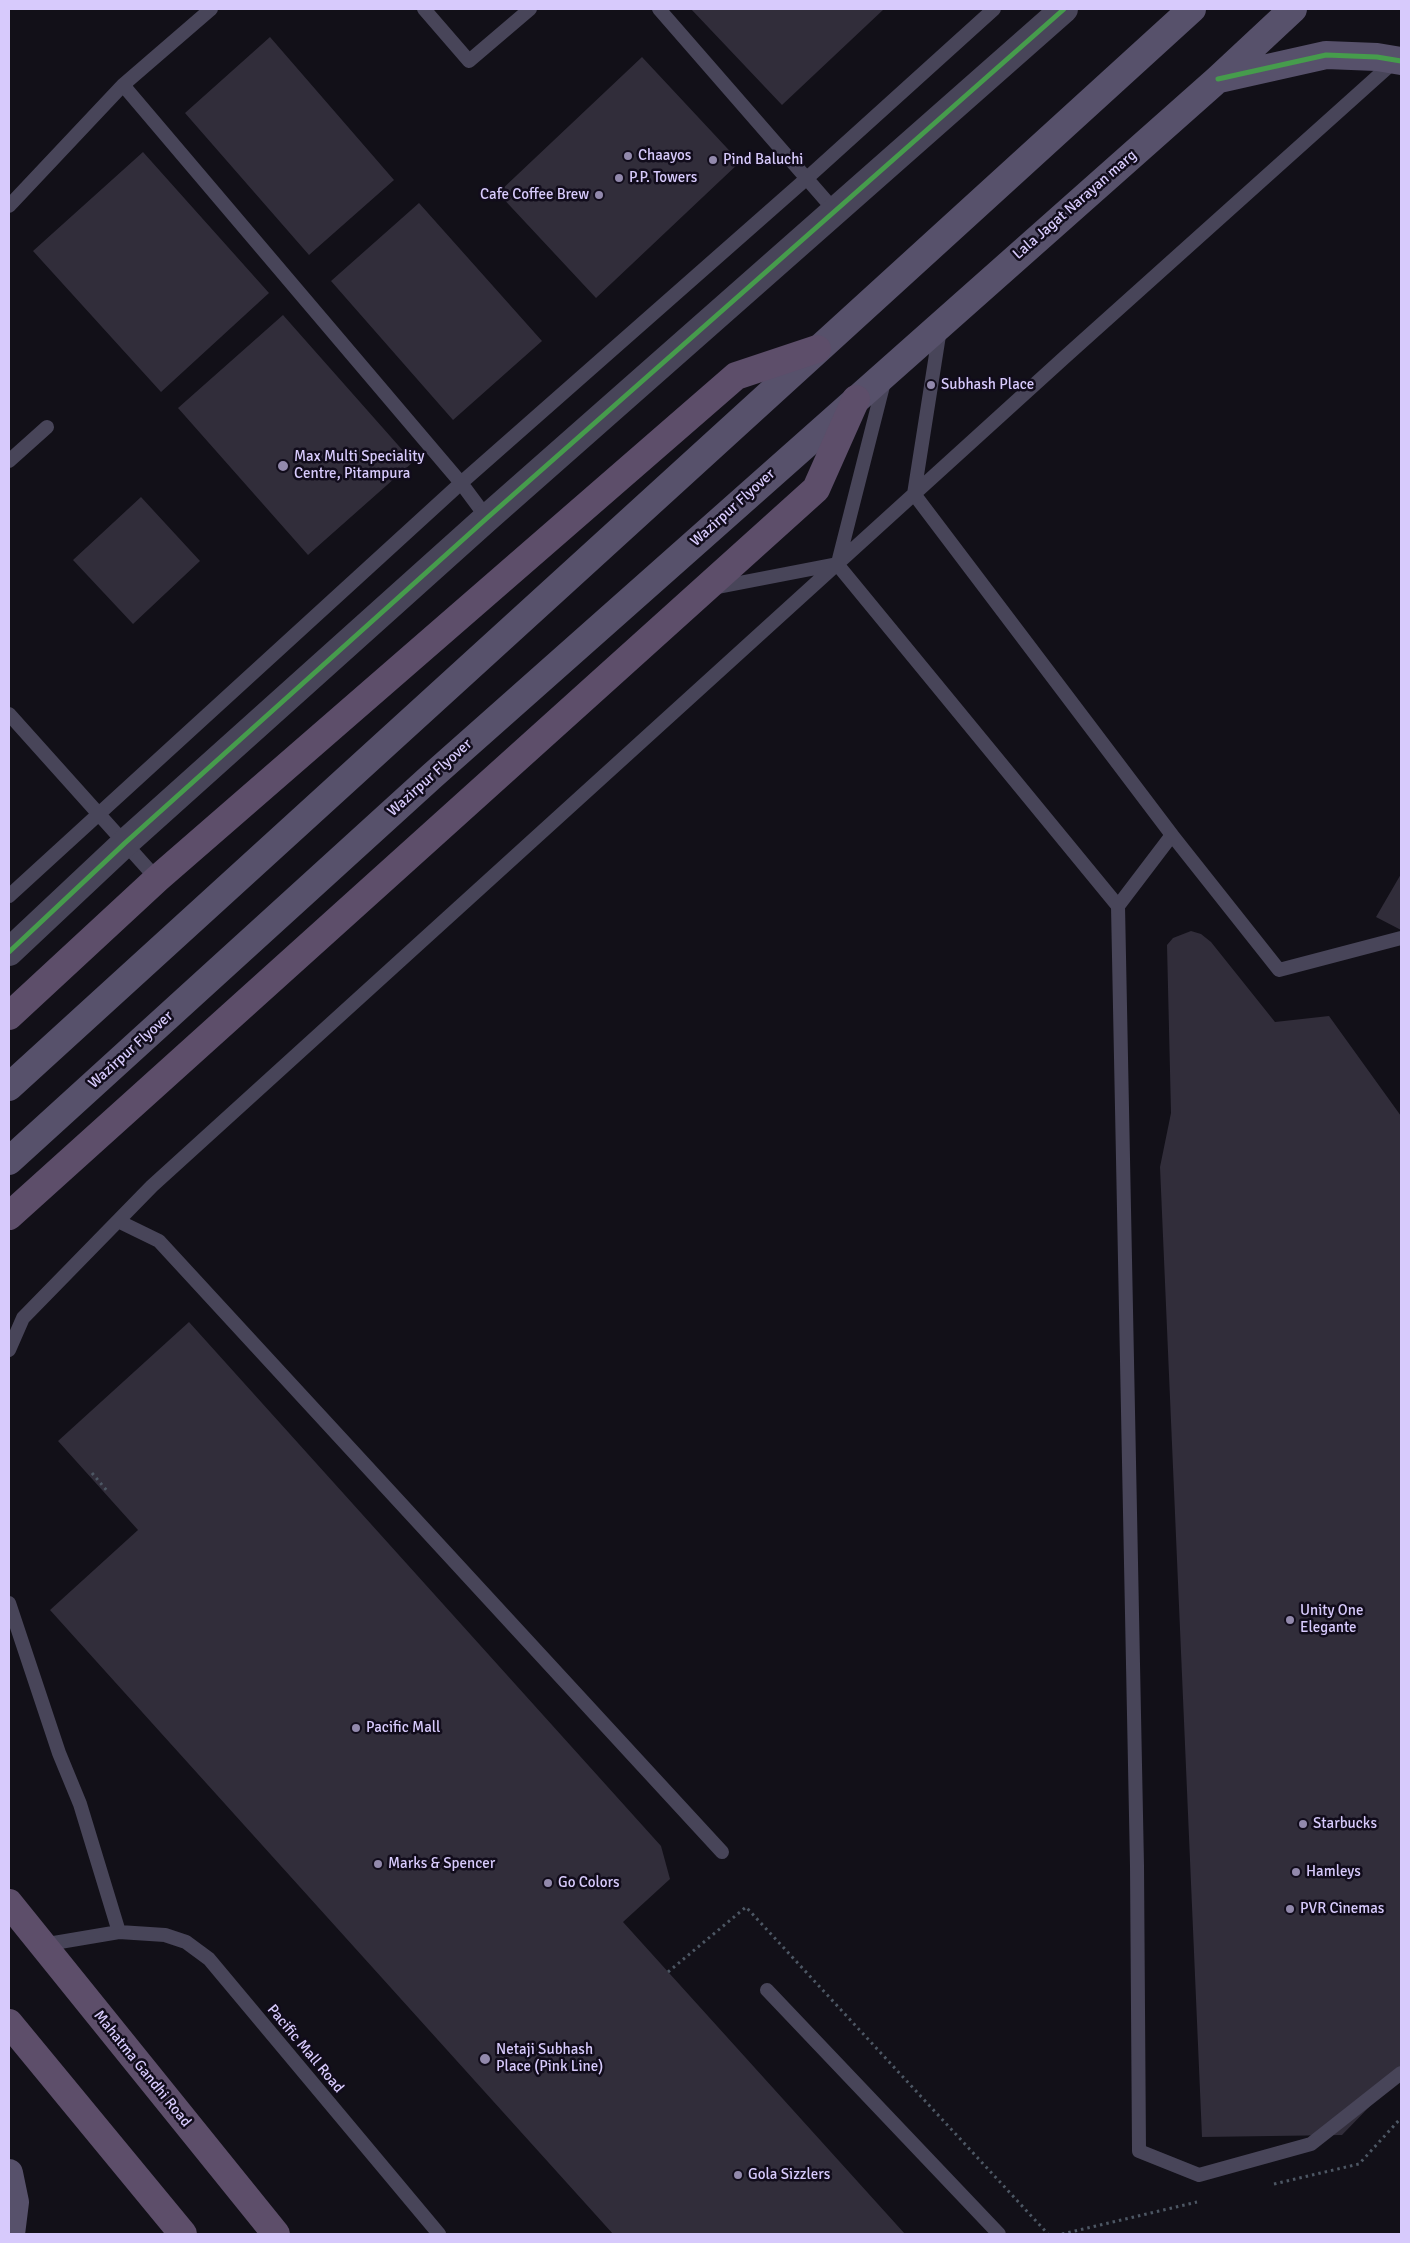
<!DOCTYPE html>
<html>
<head>
<meta charset="utf-8">
<style>
	body { margin:0 }
	#map { position:relative; width:1410px; height:2243px; overflow:hidden; background:#121018; font-family:Signika,sans-serif }
	canvas { display:block }
	.frame { position:absolute; inset:0; border:10px solid #d7cafc; pointer-events:none }
</style>
</head>
<body>
<div id="map">
<canvas width="1410" height="2243"></canvas>
<div class="frame"></div>
</div>
<script>
const ctx = document.querySelector('canvas').getContext('2d');
ctx.lineJoin = 'round';
function paint(path, color) {
  ctx.fillStyle = color;
  ctx.fill(path, 'evenodd');
}
function shape(rows) {
  const path = new Path2D();
  for (const r of rows) {
    path.moveTo(r[0], r[1]);
    for (let i = 2; i < r.length; i += 2) path.lineTo(r[i], r[i + 1]);
  }
  return path;
}
function trace(path, color, width, dash) {
  ctx.strokeStyle = color;
  ctx.lineWidth = width;
  ctx.lineCap = dash ? 'butt' : 'round';
  ctx.setLineDash(dash || []);
  ctx.stroke(path);
}
function drawText(font, color, halo, rows, align = 'center') {
  ctx.font = font + ' Signika,sans-serif';
  ctx.lineWidth = 5;
  ctx.setLineDash([]);
  ctx.textBaseline = 'middle';
  ctx.strokeStyle = halo;
  ctx.fillStyle = color;
  for (const [text, x, y, turn = 0] of rows) {
    ctx.save();
    ctx.translate(x, y);
    ctx.rotate((+turn || 0) * Math.PI / 180);
    ctx.textAlign = isNaN(turn) ? turn : align;
    if (halo) ctx.strokeText(text, 0, 0);
    ctx.fillText(text, 0, 0);
    ctx.restore();
  }
}
paint(shape([
	[691,9,884,9,782,105],
	[270,37,394,180,309,255,185,113],
	[642,57,740,162,596,298,498,193],
	[143,152,269,293,161,392,33,251],
	[419,203,542,341,453,420,331,281],
	[283,315,413,462,308,555,178,408],
	[141,497,200,561,133,624,73,560],
	[1401,874,1401,930,1376,917],
	[1191,931,1201,934,1211,942,1275,1022,1329,1016,1401,1116,1401,2074,1342,2135,1202,2137,1160,1167,1171,1113,1167,945,1173,938],
	[189,1322,661,1846,670,1879,623,1922,905,2234,613,2234,50,1610,138,1530,58,1441]
]), '#312d3a');
trace(shape([
	[92,1473,108,1492],
	[668,1972,746,1907,1048,2234],
	[1274,2184,1359,2164,1401,2118],
	[1062,2234,1197,2202]
]), '#4d5764', 3, [2.5, 4]);
trace(shape([
	[424,9,469,61,530,9],
	[659,9,835,211],
	[123,85,461,483,487,518],
	[9,206,123,85,211,9],
	[940,329,914,494,1172,835],
	[9,461,47,427],
	[838,563,885,378],
	[837,564,1118,906],
	[713,588,837,564],
	[9,714,157,879],
	[9,896,461,483,806,179,994,9],
	[1401,938,1279,970,1172,835,1118,906,1137,1866,1139,2151,1199,2175,1311,2144,1401,2073],
	[118,1221,159,1241,722,1852],
	[9,1350,23,1318,152,1186,1066,356,1397,59],
	[9,1603,59,1753,80,1804,119,1932],
	[42,1945,119,1932,165,1935,186,1942,209,1959,439,2234],
	[767,1990,999,2234]
]), '#484559', 14);
trace(shape([
	[9,952,125,843,487,518,1064,9]
]), '#484559', 28);
trace(shape([
	[1219,79,1326,55,1377,57,1401,61],
	[9,1087,1192,9],
	[9,1161,432,776,1218,79,1293,9],
	[9,2173,15,2202,11,2234]
]), '#57516b', 28);
trace(shape([
	[9,1016,157,879,736,376,817,349],
	[9,1216,816,489,856,399],
	[9,1903,276,2234],
	[9,2023,183,2234]
]), '#5d4e6a', 28);
trace(shape([
	[1218,79,1326,55,1377,57,1401,61],
	[9,952,125,843,487,518,1064,9]
]), '#469c4c', 5);
for (const [x, y, r, color] of [
	[628,156,5,"#9289ac"],
	[713,160,5,"#9289ac"],
	[619,178,5,"#9289ac"],
	[599,195,5,"#9289ac"],
	[931,385,5,"#9289ac"],
	[283,466,6,"#9289ac"],
	[1290,1620,5,"#9289ac"],
	[356,1728,5,"#9289ac"],
	[1303,1824,5,"#9289ac"],
	[378,1864,5,"#9289ac"],
	[1296,1872,5,"#9289ac"],
	[548,1883,5,"#9289ac"],
	[1290,1909,5,"#9289ac"],
	[485,2059,6,"#9289ac"],
	[738,2175,5,"#9289ac"]
]) {
  const dot = new Path2D();
  dot.arc(x, y, r, 0, 2 * Math.PI);
  ctx.fillStyle = color;
  ctx.fill(dot);
  trace(dot, '#110c1b', 2);
}
drawText('15px', '#d7cafc', '#110c1b', [
	["Chaayos",638,156],
	["Pind Baluchi",723,160],
	["P.P. Towers",629,178],
	["Cafe Coffee Brew",589,195,"right"],
	["Subhash Place",941,385],
	["Max Multi Speciality",294,457],
	["Centre, Pitampura",294,474],
	["Unity One",1300,1611],
	["Elegante",1300,1628],
	["Pacific Mall",366,1728],
	["Starbucks",1313,1824],
	["Marks & Spencer",388,1864],
	["Hamleys",1306,1872],
	["Go Colors",558,1883],
	["PVR Cinemas",1300,1909],
	["Netaji Subhash",496,2050],
	["Place (Pink Line)",496,2067],
	["Gola Sizzlers",748,2175]
], 'left');
drawText('15px', '#d7cafc', '#110c1b', [
	["Lala Jagat Narayan marg",1075,205,-41],
	["Wazirpur Flyover",733,508,-42],
	["Wazirpur Flyover",430,778,-42],
	["Wazirpur Flyover",131,1050,-42],
	["Pacific Mall Road",305,2049,50],
	["Mahatma Gandhi Road",142,2069,51]
]);
</script>
</body>
</html>
